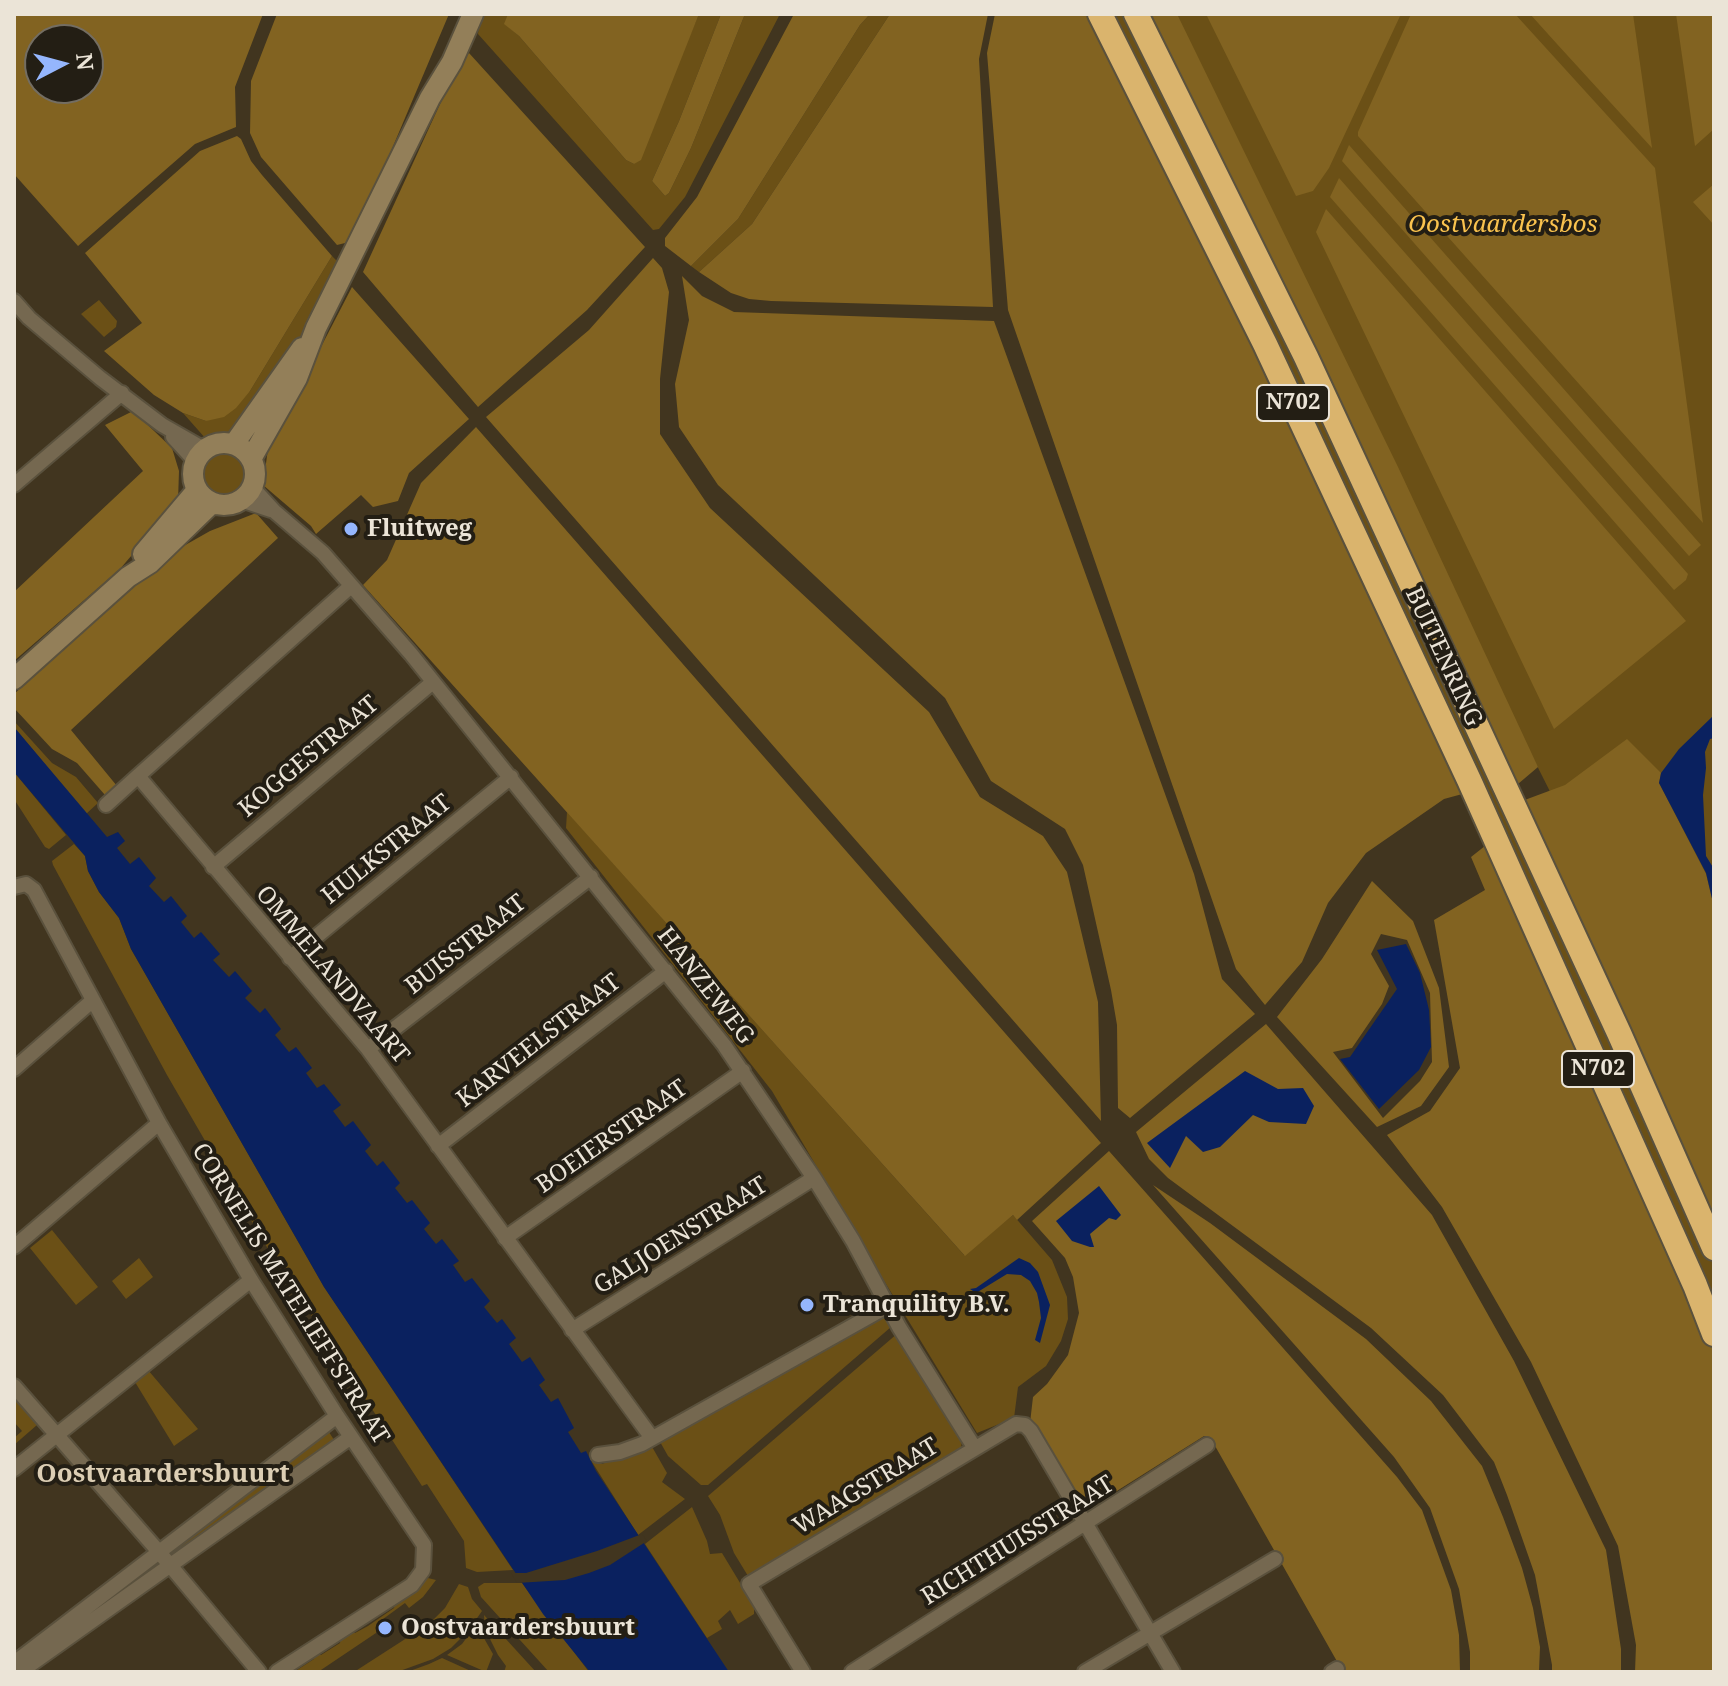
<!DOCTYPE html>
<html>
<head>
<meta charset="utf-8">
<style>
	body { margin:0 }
	#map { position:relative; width:1728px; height:1686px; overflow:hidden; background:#41351f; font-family:"Noto Serif",serif }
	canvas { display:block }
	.frame { position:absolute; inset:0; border:16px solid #ebe4d7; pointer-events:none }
	.north { position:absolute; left:24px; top:24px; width:80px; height:80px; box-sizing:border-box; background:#231e14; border:2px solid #736d62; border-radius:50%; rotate:84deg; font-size:22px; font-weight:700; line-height:32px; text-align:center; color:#ebe4d7 }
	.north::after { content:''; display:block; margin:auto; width:28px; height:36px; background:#95b6fd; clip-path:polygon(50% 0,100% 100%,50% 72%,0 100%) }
</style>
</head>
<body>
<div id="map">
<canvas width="1728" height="1686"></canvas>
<div class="frame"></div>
<div class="north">N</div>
</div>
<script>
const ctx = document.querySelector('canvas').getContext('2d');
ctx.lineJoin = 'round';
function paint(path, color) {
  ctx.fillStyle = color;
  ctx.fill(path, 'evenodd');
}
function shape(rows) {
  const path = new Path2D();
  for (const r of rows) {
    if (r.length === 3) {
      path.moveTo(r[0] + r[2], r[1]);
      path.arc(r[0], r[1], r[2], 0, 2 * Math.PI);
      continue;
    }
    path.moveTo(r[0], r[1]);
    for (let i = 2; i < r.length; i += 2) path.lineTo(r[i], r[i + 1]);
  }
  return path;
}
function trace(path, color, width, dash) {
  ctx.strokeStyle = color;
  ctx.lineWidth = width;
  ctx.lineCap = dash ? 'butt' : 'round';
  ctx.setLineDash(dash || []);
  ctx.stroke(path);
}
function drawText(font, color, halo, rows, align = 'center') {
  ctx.font = font + ' "Noto Serif",serif';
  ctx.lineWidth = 8;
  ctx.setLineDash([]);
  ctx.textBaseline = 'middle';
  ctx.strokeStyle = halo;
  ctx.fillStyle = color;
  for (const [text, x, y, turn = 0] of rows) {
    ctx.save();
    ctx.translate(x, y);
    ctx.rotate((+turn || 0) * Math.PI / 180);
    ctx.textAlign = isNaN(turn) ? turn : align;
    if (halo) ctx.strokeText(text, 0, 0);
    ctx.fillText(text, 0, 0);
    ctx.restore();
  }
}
paint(shape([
	[480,14,508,14,505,24,519,36,626,160,634,164,699,14,721,14,679,121,652,181,665,196,669,193,691,148,745,14,780,14,685,197,659,229,653,230,478,34],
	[870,14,890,14,752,224,699,272,691,266,738,219,860,25],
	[1112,14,1130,14,1246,249,1714,1264,1714,1303],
	[1158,14,1714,14,1714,1144,1642,974],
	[332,256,338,262,313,316,289,355,235,434,206,439,183,413,206,421,250,391],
	[99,300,117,321,116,327,104,337,81,314],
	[224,474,22],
	[14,721,52,763,76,777,98,803,86,814,14,727],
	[14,772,66,835,49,849,45,847,14,799],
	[567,812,964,1255,1013,1215,1052,1260,1067,1297,1068,1319,1061,1341,1046,1366,1018,1387,1014,1418,977,1433,886,1284,772,1091,566,828],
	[74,844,85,856,88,871,99,892,119,918,131,949,324,1287,513,1570,477,1572,466,1568,464,1541,427,1484,422,1486,263,1241,167,1075,53,865,52,861],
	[52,1230,98,1287,76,1305,30,1248],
	[139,1258,153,1277,126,1299,112,1281],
	[884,1316,891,1327,708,1485,701,1485,668,1456,659,1440],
	[898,1333,962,1440,961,1448,748,1576,734,1553,720,1515,708,1496],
	[148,1370,198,1429,174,1446,135,1382],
	[14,1398,37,1425,14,1445,14,1438,22,1431,14,1422],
	[327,1429,336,1443,283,1478,279,1475,277,1470],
	[651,1445,667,1473,662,1482,685,1499,638,1535,592,1462,598,1459,602,1464],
	[267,1478,272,1485,184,1551,179,1543],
	[692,1507,707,1541,710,1554,722,1553,754,1606,754,1614,738,1624,730,1610,718,1621,722,1629,707,1638,645,1544],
	[428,1578,436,1580,423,1597,409,1608,405,1603,379,1622,381,1625,376,1633,318,1672,285,1672,291,1669,297,1670,314,1659,315,1653,321,1655,340,1643,341,1636,349,1631,355,1633,368,1626,394,1608,395,1601],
	[484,1583,522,1583,589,1672,549,1672,481,1597,478,1587],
	[459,1584,468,1587,472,1599,482,1611,468,1631,451,1648,433,1659,397,1672,354,1672,430,1623,445,1608],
	[484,1615,536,1672,504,1672,506,1666,498,1655,485,1629],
	[479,1621,485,1640,493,1654,486,1672,447,1655,462,1644],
	[442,1658,473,1672,407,1672,429,1664]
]), '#6b5016');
paint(shape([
	[14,14,263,14,235,87,236,127,195,144,78,246,14,174],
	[40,40,88,40,88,88,40,88],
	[277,14,449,14,353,241,337,245,261,157,250,133,251,81],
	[508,14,699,14,641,160,634,164,626,160,519,36,504,24],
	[721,14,745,14,691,148,669,193,665,196,652,181,679,121],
	[794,14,870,14,860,25,738,219,691,266,665,246,665,238,697,197],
	[890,14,988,14,979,59,993,307,771,301,749,299,731,293,699,272,752,224],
	[995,14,1092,14,1321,483,1466,793,1444,799,1366,853,1328,903,1302,962,1265,1005,1236,969,1008,310,987,53],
	[1147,14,1177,14,1398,467,1538,767,1518,784,1354,434],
	[1206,14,1401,14,1329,168,1313,191,1296,196],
	[1411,14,1515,14,1655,168,1703,523,1358,136,1358,132],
	[1530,14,1633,14,1652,148,1557,44],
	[1676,14,1714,14,1714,129,1695,146],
	[469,53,645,247,587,310,478,407,363,272,457,67],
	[237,136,241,139,251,161,262,175,332,256,250,391,236,408,224,417,206,421,183,413,154,395,104,351,142,323,85,253,200,151],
	[1349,145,1701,545,1689,556,1342,161],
	[1339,178,1688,574,1686,580,1674,590,1330,197],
	[1714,184,1714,225,1693,202],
	[1326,209,1686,621,1554,729,1316,232],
	[653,258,662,268,669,292,660,379,660,434,710,508,929,712,980,797,1043,836,1067,872,1098,1002,1101,1121,486,417,589,330],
	[682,276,702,296,734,312,994,321,1194,874,1222,979,1255,1014,1130,1118,1118,1108,1117,1025,1111,990,1083,865,1065,829,991,781,945,698,718,485,679,427,675,384,689,320],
	[352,287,469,419,409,473,398,501,373,507,361,495,316,534,311,526,263,485,268,449],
	[133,411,172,448,179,471,178,501,120,569,14,661,14,592,143,471,105,425],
	[476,427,1101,1143,1017,1220,1013,1215,965,1256,363,585,387,560,421,483],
	[256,513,278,538,71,730,117,786,105,795,77,763,52,749,14,708,14,694,173,552,210,531],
	[1627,739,1661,773,1659,783,1706,874,1714,907,1714,1229,1522,801,1565,785],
	[1490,842,1678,1263,1714,1352,1714,1672,1635,1672,1636,1645,1618,1546,1531,1362,1442,1207,1387,1135,1430,1111,1460,1068,1434,920,1485,890,1471,857],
	[1372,881,1413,921,1439,988,1449,1067,1421,1106,1377,1127,1277,1017,1322,959],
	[1381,934,1407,940,1430,993,1432,1062,1420,1081,1383,1118,1333,1052,1352,1048,1382,1004,1389,986,1371,954],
	[1266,1024,1432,1215,1514,1361,1606,1550,1621,1649,1621,1672,1552,1672,1552,1665,1535,1575,1507,1495,1494,1462,1443,1395,1371,1328,1168,1178,1149,1159,1136,1132],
	[1109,1151,1397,1477,1422,1510,1451,1590,1459,1635,1460,1672,1343,1672,1210,1437,1204,1436,1093,1506,1084,1504,1030,1423,1033,1397,1047,1384,1068,1355,1079,1313,1073,1277,1065,1258,1032,1221],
	[1153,1185,1210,1223,1366,1339,1431,1401,1482,1466,1503,1517,1522,1568,1533,1608,1540,1647,1539,1672,1470,1672,1470,1652,1459,1589,1430,1508,1394,1457]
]), '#826321');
paint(shape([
	[1714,715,1714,738,1710,739,1705,752,1706,768,1703,795,1706,856,1714,869,1714,907,1706,873,1659,783,1661,773,1679,749],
	[14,727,107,837,118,832,125,841,117,848,130,864,139,857,156,878,149,886,164,902,171,896,187,916,181,922,194,938,201,932,220,954,213,960,229,977,235,971,252,991,245,998,260,1013,265,1008,281,1029,275,1035,289,1052,296,1047,312,1068,306,1073,317,1088,324,1084,341,1105,333,1111,345,1127,353,1121,371,1145,365,1151,377,1166,383,1161,400,1183,395,1188,407,1203,412,1200,430,1223,424,1229,436,1244,442,1239,459,1261,453,1265,465,1282,472,1278,490,1301,484,1307,497,1323,502,1319,516,1338,509,1344,522,1362,530,1357,545,1380,539,1385,551,1402,558,1398,574,1428,568,1432,581,1453,586,1451,596,1471,729,1672,590,1672,543,1614,324,1287,131,949,119,918,99,892,88,871,85,856,14,772],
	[1406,944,1420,973,1429,1010,1431,1047,1419,1070,1379,1109,1340,1059,1350,1057,1397,989,1377,950],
	[1245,1071,1278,1089,1303,1088,1314,1106,1306,1124,1269,1122,1253,1115,1220,1147,1203,1152,1186,1136,1170,1168,1147,1143],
	[1099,1186,1121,1215,1116,1220,1109,1218,1090,1234,1094,1247,1090,1247,1072,1241,1056,1221],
	[1019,1258,1030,1263,1038,1272,1050,1305,1040,1343,1035,1340,1041,1318,1039,1302,1037,1293,1030,1281,1021,1275,1007,1274,976,1293,970,1289,976,1288]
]), '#0a215f');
paint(shape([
	[642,1534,647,1541,610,1565,589,1573,565,1580,517,1583,511,1573,526,1573,597,1551]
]), '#41351f');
const street = shape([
	[14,301,29,318,100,378,162,425,204,449],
	[173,437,195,461],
	[14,485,122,393],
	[252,487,274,511,323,553,411,654,724,1045,814,1178,853,1241,899,1327,974,1447],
	[241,500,271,510],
	[351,586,138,776,368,1049,652,1438],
	[106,805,138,776],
	[213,867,433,682],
	[14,887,26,884,34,890,159,1123,251,1280,337,1416,424,1545,423,1570,412,1585,277,1672],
	[290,958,511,777],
	[368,1049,591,877],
	[14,1069,92,1001],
	[438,1146,666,971],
	[505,1238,743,1071],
	[14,1247,159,1123],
	[572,1330,814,1178],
	[14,1386,159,1552,259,1672],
	[598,1455,620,1452,642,1444,888,1306],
	[14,1469,251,1280],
	[14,1663,337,1416],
	[20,1672,351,1437],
	[803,1672,749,1584,1016,1424,1025,1425,1031,1431,1173,1672],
	[852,1672,1207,1445],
	[1085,1672,1275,1559],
	[1332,1672,1337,1669]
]);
const secondary = shape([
	[224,474,31],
	[234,444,302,348],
	[251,459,297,378,316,328,430,98,452,62,473,14],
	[143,554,197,490],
	[14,679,128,577,150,563,212,503]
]);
const highway = shape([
	[1100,14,1265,344,1469,780,1695,1285,1714,1334],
	[1136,14,1306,357,1619,1033,1714,1248]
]);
trace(street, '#5a513d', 18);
trace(secondary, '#5a513d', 24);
trace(highway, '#5a513d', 28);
trace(street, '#756850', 14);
trace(secondary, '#937f59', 20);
trace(highway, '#dab46d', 24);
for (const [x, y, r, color] of [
	[351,529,8,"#95b6fd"],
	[807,1305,8,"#95b6fd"],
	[385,1628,8,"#95b6fd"]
]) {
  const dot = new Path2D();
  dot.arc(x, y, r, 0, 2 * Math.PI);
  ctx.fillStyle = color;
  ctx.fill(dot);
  trace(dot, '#231e14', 3);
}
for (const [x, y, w] of [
	[1293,403,72],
	[1598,1069,72]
]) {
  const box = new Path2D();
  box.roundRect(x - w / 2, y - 18, w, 36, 6);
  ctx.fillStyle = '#231e14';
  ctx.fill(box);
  trace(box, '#ebe4d7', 2);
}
drawText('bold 22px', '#ebe4d7', null, [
	["N702",1293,403],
	["N702",1598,1069]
]);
drawText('italic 24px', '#f9c24e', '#231e14', [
	["Oostvaardersbos",1503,225]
]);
drawText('bold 24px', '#ebe4d7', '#231e14', [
	["Fluitweg",367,529],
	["Tranquility B.V.",823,1305],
	["Oostvaardersbuurt",401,1628]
], 'left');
drawText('24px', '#ebe4d7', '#231e14', [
	["BUITENRING",1443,657,65],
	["KOGGESTRAAT",309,757,-40],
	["HULKSTRAAT",387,850,-39],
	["BUISSTRAAT",466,945,-38],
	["OMMELANDVAART",332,975,50],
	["HANZEWEG",705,986,52],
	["KARVEELSTRAAT",539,1041,-38],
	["BOEIERSTRAAT",612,1137,-35],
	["GALJOENSTRAAT",681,1236,-32],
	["CORNELIS MATELIEFFSTRAAT",290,1294,58],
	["WAAGSTRAAT",866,1487,-31],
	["RICHTHUISSTRAAT",1018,1541,-32]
]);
drawText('bold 26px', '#dcceb4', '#231e14', [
	["Oostvaardersbuurt",163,1475]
]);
</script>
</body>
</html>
